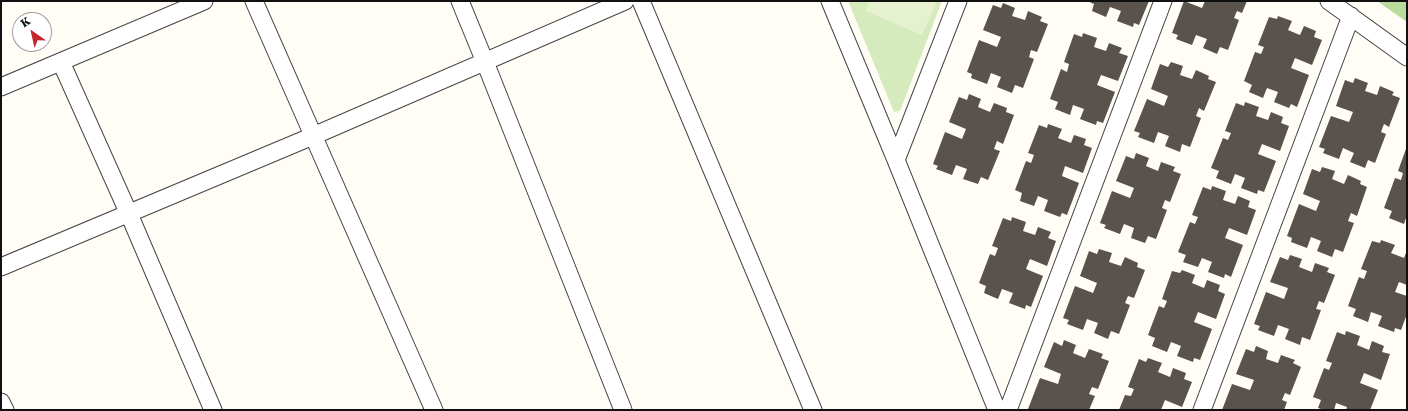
<!DOCTYPE html>
<html>
<head>
<meta charset="utf-8">
<style>
	body { margin:0 }
	#map { position:relative; width:1408px; height:411px; overflow:hidden; background:#fffdf5; font-family:"Roboto Serif",serif }
	canvas { display:block }
	.frame { position:absolute; inset:0; border:2px solid #111; pointer-events:none }
	.north { position:absolute; left:12px; top:12px; width:40px; height:40px; box-sizing:border-box; background:#fff; border:1px solid #a0a0a0; border-radius:50%; rotate:326deg; font-size:11px; font-weight:700; line-height:16px; text-align:center; color:#111 }
	.north::after { content:''; display:block; margin:auto; width:14px; height:18px; background:#c4262e; clip-path:polygon(50% 0,100% 100%,50% 72%,0 100%) }
</style>
</head>
<body>
<div id="map">
<canvas width="1408" height="411"></canvas>
<div class="frame"></div>
<div class="north">K</div>
</div>
<script>
const ctx = document.querySelector('canvas').getContext('2d');
ctx.lineJoin = 'round';
function paint(path, color) {
  ctx.fillStyle = color;
  ctx.fill(path, 'evenodd');
}
function shape(rows) {
  const path = new Path2D();
  for (const r of rows) {
    path.moveTo(r[0], r[1]);
    for (let i = 2; i < r.length; i += 2) path.lineTo(r[i], r[i + 1]);
  }
  return path;
}
function trace(path, color, width, dash) {
  ctx.strokeStyle = color;
  ctx.lineWidth = width;
  ctx.lineCap = dash ? 'butt' : 'round';
  ctx.setLineDash(dash || []);
  ctx.stroke(path);
}
paint(shape([
	[848,1,942,1,900,111,894,112]
]), '#d5ebbd');
paint(shape([
	[1377,1,1407,1,1407,22]
]), '#b9dc9c');
paint(shape([
	[870,1,931,1,936,3,922,35,866,11]
]), '#e6f2cf');
paint(shape([
	[1087,1,1149,1,1139,25,1134,23,1133,27,1117,21,1121,11,1110,7,1106,17,1092,11,1094,4],
	[1184,1,1202,8,1205,1,1247,1,1242,13,1237,11,1234,18,1239,20,1228,50,1220,47,1217,54,1203,48,1207,39,1196,35,1192,45,1176,39,1178,35,1172,33],
	[1003,3,1015,8,1012,16,1025,20,1028,11,1042,17,1040,21,1048,24,1037,52,1031,50,1029,57,1034,59,1023,88,1015,85,1012,93,997,87,1001,77,991,73,987,84,971,78,972,74,967,72,979,40,997,47,1001,37,983,30,993,5,1001,8],
	[1278,16,1292,21,1288,30,1300,35,1304,26,1316,31,1314,37,1322,40,1312,65,1295,58,1291,68,1309,75,1297,107,1291,104,1289,108,1274,102,1278,92,1267,88,1263,98,1249,92,1252,85,1244,81,1255,52,1261,54,1264,47,1258,45,1269,17,1277,19],
	[1083,33,1097,38,1094,47,1106,51,1109,43,1122,48,1119,53,1128,56,1118,81,1101,75,1097,85,1115,92,1103,123,1097,121,1096,125,1080,119,1084,109,1073,105,1070,115,1055,109,1058,102,1050,99,1061,69,1067,72,1069,64,1064,62,1074,34,1082,37],
	[1171,62,1183,66,1180,75,1192,79,1196,70,1209,76,1208,79,1216,82,1204,111,1199,108,1196,116,1201,118,1190,147,1182,144,1180,152,1165,146,1169,136,1158,132,1154,143,1138,137,1140,133,1134,131,1147,99,1164,106,1168,96,1151,89,1160,64,1168,67],
	[1355,78,1368,83,1365,91,1377,95,1380,86,1394,92,1392,95,1400,98,1389,127,1384,124,1381,132,1386,134,1375,163,1368,160,1365,168,1350,162,1354,153,1343,148,1339,159,1323,153,1325,149,1319,147,1331,116,1349,122,1353,112,1336,106,1345,80,1353,83],
	[969,94,981,99,978,107,990,112,994,103,1007,108,1006,112,1014,115,1003,144,997,141,994,149,1000,151,988,180,981,177,978,184,963,179,967,169,956,165,952,175,936,169,938,166,933,164,945,132,962,139,966,129,949,122,959,97,967,100],
	[1245,102,1259,107,1256,116,1268,120,1271,112,1283,117,1281,123,1289,126,1280,151,1262,144,1258,154,1276,161,1264,192,1258,190,1257,194,1241,188,1245,178,1235,174,1231,184,1216,178,1219,171,1211,168,1223,138,1228,140,1231,133,1225,131,1236,103,1244,106],
	[1048,124,1062,129,1058,138,1071,143,1074,135,1086,139,1084,145,1092,148,1083,173,1065,166,1062,176,1079,183,1067,215,1062,213,1060,217,1044,211,1048,200,1038,196,1034,206,1020,201,1022,193,1015,190,1026,161,1031,163,1034,155,1028,153,1039,125,1047,128],
	[1407,146,1407,215,1404,224,1389,218,1392,211,1384,208,1395,178,1401,180,1403,173,1398,171],
	[1136,153,1149,158,1146,166,1158,171,1161,162,1175,167,1173,171,1181,174,1170,202,1165,200,1162,208,1167,210,1156,239,1148,236,1145,243,1131,238,1134,228,1124,224,1120,234,1104,228,1106,225,1100,223,1112,191,1130,198,1134,188,1116,181,1126,156,1134,159],
	[1322,167,1335,171,1332,179,1344,184,1348,175,1361,181,1360,184,1367,187,1357,216,1351,213,1348,221,1354,223,1343,252,1335,249,1332,257,1317,251,1321,241,1311,237,1307,248,1291,242,1292,238,1287,236,1299,204,1316,211,1320,201,1303,194,1312,169,1320,172],
	[1212,186,1226,191,1223,200,1235,204,1238,196,1250,201,1248,207,1256,210,1247,235,1229,228,1225,238,1243,245,1231,277,1225,274,1224,278,1208,272,1212,262,1202,258,1198,267,1183,262,1186,255,1178,252,1190,222,1195,224,1198,217,1192,215,1203,187,1211,190],
	[1012,217,1026,222,1023,231,1035,235,1038,227,1051,232,1048,238,1056,241,1047,266,1030,259,1026,269,1043,276,1031,307,1026,305,1025,309,1009,303,1013,293,1002,289,998,299,984,293,986,286,979,283,990,254,995,256,998,248,992,246,1003,218,1011,221],
	[1381,240,1395,245,1391,253,1404,258,1407,250,1407,285,1399,282,1395,292,1407,296,1407,314,1401,330,1395,328,1394,332,1378,326,1382,316,1371,312,1368,322,1353,316,1356,309,1348,306,1359,277,1364,279,1367,271,1361,269,1372,241,1380,243],
	[1099,249,1112,253,1109,262,1121,266,1125,257,1138,263,1137,267,1145,270,1134,298,1128,296,1125,303,1130,305,1119,334,1111,331,1108,339,1094,333,1098,323,1087,319,1083,330,1067,324,1069,320,1063,318,1075,286,1093,293,1097,283,1080,276,1089,251,1097,254],
	[1290,255,1302,259,1299,267,1312,272,1315,263,1329,268,1327,272,1335,275,1324,303,1319,301,1316,309,1321,310,1310,340,1302,337,1300,345,1285,339,1289,329,1278,325,1274,336,1258,330,1260,326,1254,324,1266,292,1284,299,1288,288,1270,282,1280,257,1288,260],
	[1182,270,1195,275,1192,283,1204,288,1207,280,1220,285,1218,291,1225,294,1216,319,1198,312,1194,322,1212,329,1200,360,1194,358,1193,362,1177,356,1181,346,1171,342,1167,352,1152,346,1155,338,1148,335,1159,306,1164,308,1167,301,1162,299,1172,271,1180,273],
	[1346,331,1360,336,1357,345,1369,350,1372,341,1384,346,1382,352,1390,354,1381,380,1364,373,1360,383,1378,390,1370,410,1346,410,1347,407,1336,403,1334,410,1324,410,1318,408,1321,400,1313,397,1324,368,1329,370,1332,363,1326,361,1337,332,1345,335],
	[1064,340,1076,345,1073,353,1085,358,1089,349,1103,354,1101,358,1109,361,1098,389,1092,387,1089,394,1095,396,1089,410,1028,409,1040,378,1058,384,1061,374,1044,367,1054,342,1062,346],
	[1256,346,1268,351,1266,359,1278,363,1281,355,1295,360,1293,363,1301,367,1290,395,1285,393,1282,400,1287,402,1284,410,1222,410,1232,384,1250,390,1254,380,1236,374,1246,349,1254,352],
	[1148,358,1162,363,1158,372,1170,377,1173,368,1186,373,1184,379,1192,382,1182,407,1165,400,1161,410,1119,410,1125,395,1131,396,1134,389,1128,387,1139,359,1146,362]
]), '#5a524d');
const minor = shape([
	[254,1,434,410],
	[460,1,485,62,623,410],
	[641,1,813,410],
	[830,1,896,160,997,410],
	[1329,1,1407,57],
	[61,62,129,214,213,410],
	[1,87,204,1],
	[896,160,958,1],
	[1,267,313,136,625,1],
	[1,402,5,410],
	[1008,410,1163,1],
	[1202,410,1351,16]
]);
trace(minor, '#444', 19);
trace(minor, '#fff', 17);
</script>
</body>
</html>
